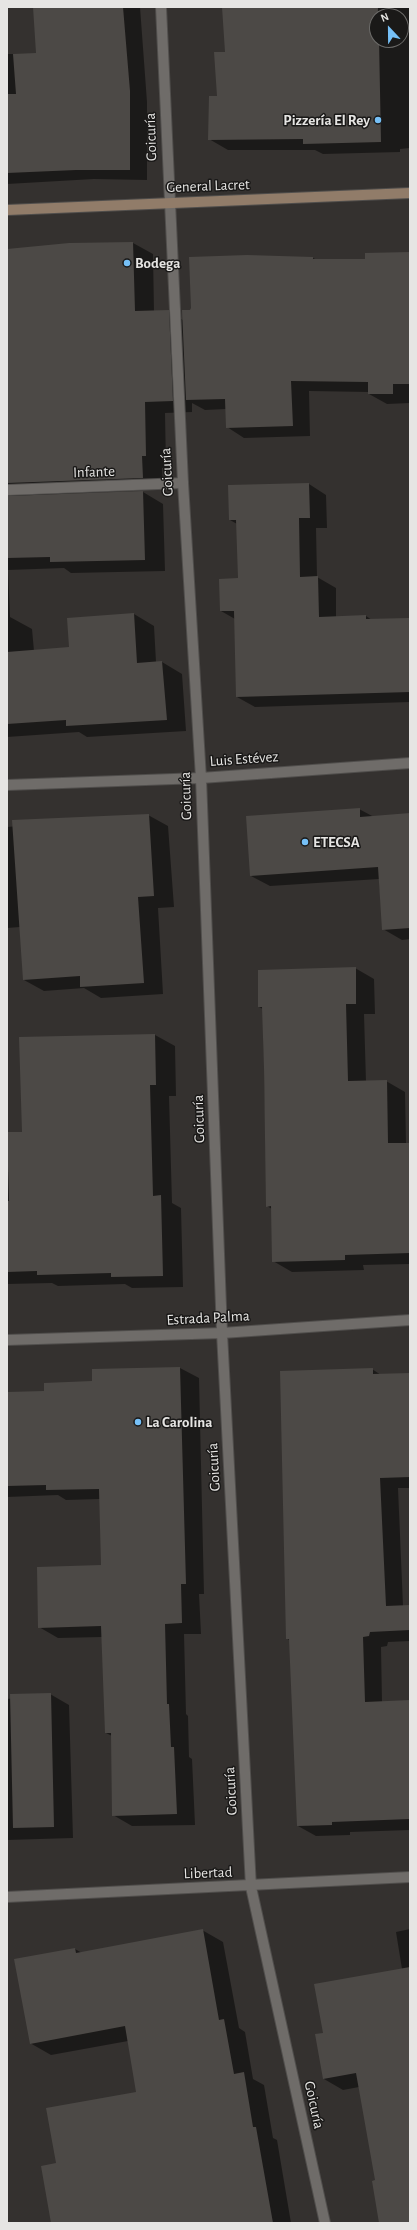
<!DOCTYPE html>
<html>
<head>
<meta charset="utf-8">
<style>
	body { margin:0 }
	#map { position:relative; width:417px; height:2230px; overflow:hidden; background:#34312f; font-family:"Alegreya Sans",sans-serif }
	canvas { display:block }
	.frame { position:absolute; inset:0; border:8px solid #e6e5e3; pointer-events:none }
	.north { position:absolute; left:369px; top:8px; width:40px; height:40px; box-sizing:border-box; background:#1a1918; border:1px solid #6c6b69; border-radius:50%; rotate:338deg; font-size:11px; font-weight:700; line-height:16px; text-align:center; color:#e6e5e3 }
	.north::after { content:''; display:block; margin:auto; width:14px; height:18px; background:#76c0f7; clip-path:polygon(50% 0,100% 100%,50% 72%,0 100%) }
</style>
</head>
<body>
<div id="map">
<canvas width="417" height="2230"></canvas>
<div class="frame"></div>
<div class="north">N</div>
</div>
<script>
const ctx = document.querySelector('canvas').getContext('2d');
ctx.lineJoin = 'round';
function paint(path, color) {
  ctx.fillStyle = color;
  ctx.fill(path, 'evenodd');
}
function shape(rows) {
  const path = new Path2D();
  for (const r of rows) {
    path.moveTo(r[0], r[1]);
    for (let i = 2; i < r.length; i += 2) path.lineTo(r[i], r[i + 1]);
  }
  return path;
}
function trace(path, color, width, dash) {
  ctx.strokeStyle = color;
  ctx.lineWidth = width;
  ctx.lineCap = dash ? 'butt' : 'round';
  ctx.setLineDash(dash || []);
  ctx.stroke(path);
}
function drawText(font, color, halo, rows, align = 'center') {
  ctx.font = font + ' "Alegreya Sans",sans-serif';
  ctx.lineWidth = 3;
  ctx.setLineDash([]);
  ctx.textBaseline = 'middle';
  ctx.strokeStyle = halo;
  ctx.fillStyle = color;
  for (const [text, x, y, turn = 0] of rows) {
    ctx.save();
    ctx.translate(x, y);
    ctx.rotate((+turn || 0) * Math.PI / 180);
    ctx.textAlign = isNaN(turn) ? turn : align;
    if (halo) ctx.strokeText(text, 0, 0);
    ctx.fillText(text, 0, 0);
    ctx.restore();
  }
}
paint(shape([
	[34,7,140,7,147,102,147,180,94,179,7,184,7,54,37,54],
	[223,7,410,7,410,148,400,149,400,152,323,154,315,150,228,150,209,139,226,52],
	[377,16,401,16,401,40,377,40],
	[133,243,153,254,154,312,168,311,183,320,190,311,313,258,317,260,366,260,410,253,410,403,387,404,369,394,369,392,309,391,310,436,244,438,227,427,226,409,205,410,192,403,192,412,165,413,166,467,162,468,163,489,22,496,143,492,163,504,165,571,71,573,64,568,8,570,10,617,32,629,34,651,70,648,68,619,134,614,154,626,156,662,162,662,182,674,186,731,87,737,79,732,7,737,7,250,69,244],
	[309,484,326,495,327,528,316,528,317,577,336,588,336,617,366,616,372,620,410,619,410,702,255,707,237,697,235,619,221,611,239,579,237,524,230,520],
	[359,809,374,817,410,814,410,939,402,940,383,929,379,879,270,886,251,876],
	[148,815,168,826,174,907,158,908,163,994,101,998,84,988,44,991,24,980,20,927,7,928,7,827],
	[355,968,374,979,375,1014,364,1014,366,1082,386,1081,405,1092,406,1144,410,1144,410,1264,363,1265,364,1270,292,1272,273,1261,272,1209,267,1206,263,1009,259,1007],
	[155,1035,175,1046,176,1096,169,1096,172,1203,181,1208,183,1287,132,1288,125,1284,58,1286,52,1283,7,1284,7,1172,9,1172,23,1133],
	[180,1368,199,1378,204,1594,199,1594,201,1634,184,1634,186,1714,188,1716,189,1757,192,1759,195,1825,132,1826,113,1815,112,1736,106,1733,102,1637,58,1638,39,1627,102,1566,100,1499,66,1500,58,1495,7,1497,7,1393,45,1392,93,1382,93,1370],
	[372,1369,381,1375,410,1374,410,1488,398,1488,403,1606,410,1606,410,1641,388,1642,387,1646,381,1647,382,1702,410,1701,410,1830,350,1832,350,1835,316,1836,298,1826,290,1641,287,1638],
	[50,1694,69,1705,73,1838,7,1840,7,1699],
	[410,1929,410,2223,380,2223,377,2181,359,2087,343,2090,324,2079,324,2034,402,1969,396,1932],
	[202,1930,223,1942,239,2028,245,2032,253,2079,264,2085,273,2138,277,2140,291,2223,52,2223,58,2164,137,2092,128,2041,51,2055,30,2043,75,1949,82,1953]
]), '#0007');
paint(shape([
	[33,7,123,7,130,91,130,170,76,170,7,173,7,94,16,94,13,54,36,53],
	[222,7,378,7,377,40,379,40,381,142,303,144,303,139,208,140,209,96,217,96,214,52,225,52],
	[133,242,135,311,169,310,173,401,145,402,146,456,142,456,143,478,7,483,7,249,69,243],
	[410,252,410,384,393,384,393,394,368,394,368,382,291,381,293,426,226,428,225,399,186,400,182,310,190,310,191,308,189,257,247,255,313,257,313,259,365,259,365,253],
	[309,483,310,518,299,518,300,577,318,576,319,617,366,615,366,619,409,618,410,692,236,697,234,611,220,611,219,579,238,578,236,520,229,520,228,485],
	[143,491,145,560,50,562,50,557,7,558,7,496],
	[134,613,137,663,162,661,167,720,66,726,66,720,7,724,7,652,69,647,67,618],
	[360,808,360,817,410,813,410,928,382,930,378,867,250,876,246,816],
	[149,814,154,896,138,897,144,983,80,987,80,976,23,980,12,820],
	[356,967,356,1004,346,1004,348,1081,387,1080,388,1143,410,1143,410,1253,345,1255,345,1260,272,1262,271,1206,266,1207,264,1068,262,1007,258,1007,258,970],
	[155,1034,156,1085,150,1085,153,1196,161,1195,163,1276,111,1277,111,1273,37,1275,37,1271,7,1272,7,1201,9,1201,7,1132,22,1132,19,1037],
	[180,1367,186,1584,181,1584,182,1623,165,1624,167,1704,169,1704,171,1747,174,1747,177,1814,112,1816,111,1733,105,1733,101,1626,38,1628,37,1567,101,1565,99,1489,46,1490,46,1485,7,1486,7,1392,44,1391,44,1383,92,1381,92,1369],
	[373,1368,373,1374,410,1373,410,1477,380,1478,386,1606,410,1605,410,1630,370,1632,369,1636,363,1637,365,1702,410,1700,410,1819,332,1822,332,1825,297,1826,289,1639,286,1639,280,1371],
	[51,1693,54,1827,13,1828,10,1694],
	[203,1929,219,2020,224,2019,234,2074,244,2072,253,2127,256,2127,273,2223,51,2223,41,2166,56,2163,46,2108,136,2092,125,2026,30,2044,14,1959,75,1948,76,1953],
	[410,1967,410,2223,379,2223,372,2181,375,2180,356,2073,323,2079,315,2034,323,2033,314,1984]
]), '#4c4946');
const lane = shape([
	[7,490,183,483]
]);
const street = shape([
	[161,7,183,483,201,778,222,1333,251,1887,325,2223],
	[7,785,201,778,410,763],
	[7,1340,222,1333,410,1320],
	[7,1897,410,1877]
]);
const secondary = shape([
	[7,210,410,193]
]);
trace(lane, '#504e4c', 12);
trace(street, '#504e4c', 12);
trace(secondary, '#504e4c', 12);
trace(lane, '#6f6c69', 10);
trace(street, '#6f6c69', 10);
trace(secondary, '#917c69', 10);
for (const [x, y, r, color] of [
	[378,120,4,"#76c0f7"],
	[127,263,4,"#76c0f7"],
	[305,842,4,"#76c0f7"],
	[138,1422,4,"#76c0f7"]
]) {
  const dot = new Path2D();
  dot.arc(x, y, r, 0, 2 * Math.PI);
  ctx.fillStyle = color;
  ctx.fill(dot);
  trace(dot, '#1a1918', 1.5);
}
drawText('bold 15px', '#e6e5e3', '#1a1918', [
	["Pizzería El Rey",370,120,"right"],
	["Bodega",135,263],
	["ETECSA",313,842],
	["La Carolina",146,1422]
], 'left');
drawText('15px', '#e6e5e3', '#1a1918', [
	["Goicuría",151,137,-92],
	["General Lacret",208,186,-2],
	["Infante",94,472,-2],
	["Goicuría",167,472,-93],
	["Luis Estévez",244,759,-4],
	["Goicuría",186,796,-92],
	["Goicuría",199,1119,-92],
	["Estrada Palma",208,1318,-3],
	["Goicuría",214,1467,-93],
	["Goicuría",231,1791,-93],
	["Libertad",208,1873,-2],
	["Goicuría",314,2105,78]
]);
</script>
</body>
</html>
